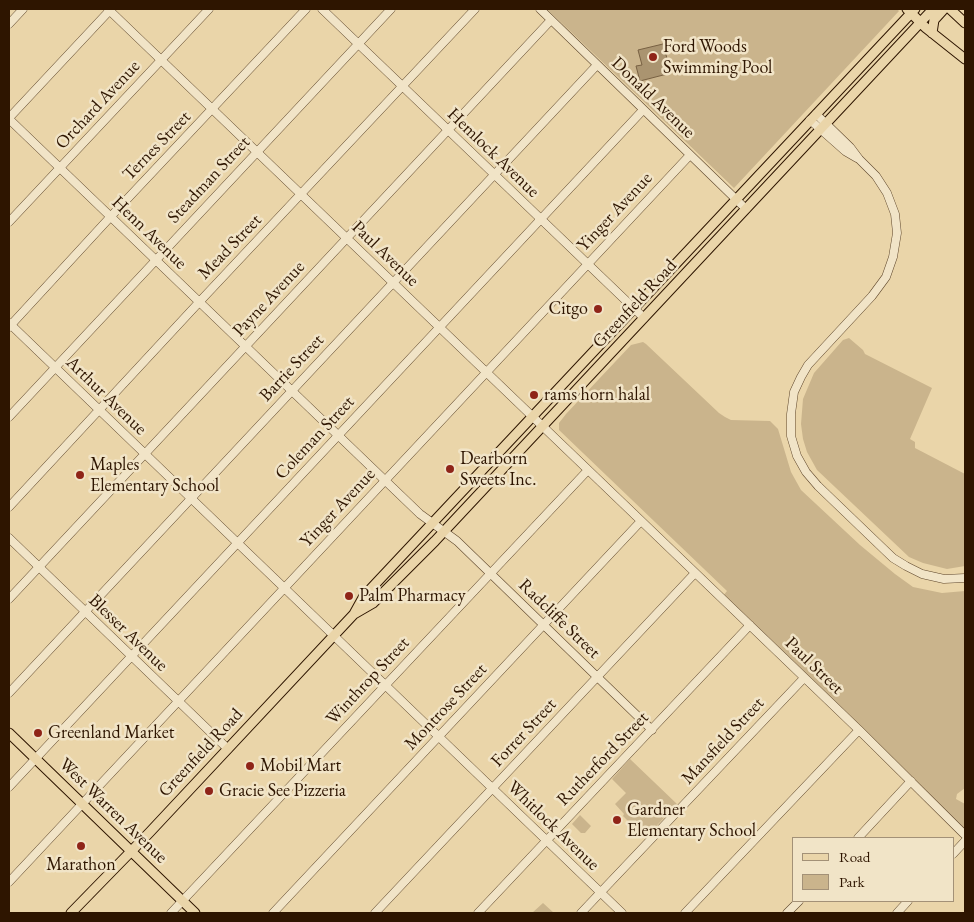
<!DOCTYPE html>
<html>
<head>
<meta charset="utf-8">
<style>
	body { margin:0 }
	#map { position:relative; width:974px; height:922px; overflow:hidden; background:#ead5a9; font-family:"EB Garamond",serif }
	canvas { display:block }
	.frame { position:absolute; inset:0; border:10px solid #2e1500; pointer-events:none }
	.legend { position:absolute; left:792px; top:837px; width:162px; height:65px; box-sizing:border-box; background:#f1e4c7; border:1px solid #a39177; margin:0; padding:6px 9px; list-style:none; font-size:15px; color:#2e1500 }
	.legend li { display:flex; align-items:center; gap:10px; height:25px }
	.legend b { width:25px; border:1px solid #a39177 }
</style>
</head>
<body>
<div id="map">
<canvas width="974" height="922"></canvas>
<div class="frame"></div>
<ul class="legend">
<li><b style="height:6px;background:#ead5a9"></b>Road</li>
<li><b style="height:14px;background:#cab48c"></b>Park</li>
</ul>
</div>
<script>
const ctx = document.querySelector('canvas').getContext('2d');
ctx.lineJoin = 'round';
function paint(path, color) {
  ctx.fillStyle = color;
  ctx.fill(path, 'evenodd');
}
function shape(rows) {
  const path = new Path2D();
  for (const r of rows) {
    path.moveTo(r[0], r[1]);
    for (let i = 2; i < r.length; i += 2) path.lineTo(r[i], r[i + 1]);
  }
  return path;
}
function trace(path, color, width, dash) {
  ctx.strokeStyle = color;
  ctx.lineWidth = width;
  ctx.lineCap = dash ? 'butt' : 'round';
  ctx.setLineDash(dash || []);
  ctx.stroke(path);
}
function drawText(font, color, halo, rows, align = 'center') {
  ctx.font = font + ' "EB Garamond",serif';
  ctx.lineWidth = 5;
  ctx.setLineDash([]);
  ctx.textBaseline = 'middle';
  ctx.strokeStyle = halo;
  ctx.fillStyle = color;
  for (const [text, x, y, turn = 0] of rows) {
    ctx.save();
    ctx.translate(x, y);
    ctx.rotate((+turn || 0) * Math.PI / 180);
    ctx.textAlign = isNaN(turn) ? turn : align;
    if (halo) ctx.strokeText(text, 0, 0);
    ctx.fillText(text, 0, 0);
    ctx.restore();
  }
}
paint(shape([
	[547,9,897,9,899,11,734,188],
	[849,338,863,350,865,354,932,388,910,439,915,442,915,448,965,474,965,566,947,569,923,563,909,557,817,470,807,452,803,439,801,424,803,399,814,373,843,340],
	[643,342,646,344,719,413,725,417,731,420,770,421,778,429,791,472,801,490,860,545,895,574,913,587,942,593,965,591,965,788,957,794,956,799,965,804,965,830,723,596,727,591,559,430,559,423,566,414,631,345],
	[630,759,677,804,646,837,645,836,644,837,623,816,624,814,615,804,626,793,612,779],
	[580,815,591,826,585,833,581,833,572,824],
	[543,903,554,913,532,913]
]), '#cab48c');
const water = shape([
	[663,44,671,73,640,81,636,66,642,65,638,50,663,44]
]);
paint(water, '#aa9470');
trace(water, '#786143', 1);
const minor = shape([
	[108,9,859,730,965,835],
	[322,9,644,318],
	[540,9,746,209],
	[9,24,23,9],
	[816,114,850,147,859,159,876,176,887,193,895,214,897,233,893,257,886,277,872,296,808,365,801,377,794,392,791,414,791,436,797,456,806,472,818,486,893,558,906,566,922,574,944,579,965,578],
	[9,118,111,9],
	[9,119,420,514,457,541,652,730],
	[810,120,845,151,857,158],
	[9,222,209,9],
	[9,323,622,913],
	[9,327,114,213,306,9],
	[9,417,391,9],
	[9,507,203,298,475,9],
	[9,538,228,749],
	[9,599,551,20],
	[9,693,597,65],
	[9,787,643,110],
	[858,838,911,781],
	[953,854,965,841],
	[9,882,690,155],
	[171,913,588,470],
	[273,913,641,521],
	[375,913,695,573],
	[478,913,750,625],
	[581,913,804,678],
	[685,913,859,730],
	[787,913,799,901],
	[897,913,908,901]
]);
const major = shape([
	[907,9,926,28,965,59],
	[950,9,965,23],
	[932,33,934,20,944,9],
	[354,614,373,603,435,541,933,9],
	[9,733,195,913],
	[71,913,149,833,354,614,364,596,915,9]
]);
trace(minor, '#5d452a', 9);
trace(major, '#2e1500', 11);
trace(minor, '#f1e4c7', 8);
trace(major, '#ead5a9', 9);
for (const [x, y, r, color] of [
	[653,57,5,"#8f2418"],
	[598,309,5,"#8f2418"],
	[534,395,5,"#8f2418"],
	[450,469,5,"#8f2418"],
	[80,475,5,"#8f2418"],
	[349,596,5,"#8f2418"],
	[38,733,5,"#8f2418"],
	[250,766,5,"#8f2418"],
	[209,791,5,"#8f2418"],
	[617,820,5,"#8f2418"],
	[81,846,5,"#8f2418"]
]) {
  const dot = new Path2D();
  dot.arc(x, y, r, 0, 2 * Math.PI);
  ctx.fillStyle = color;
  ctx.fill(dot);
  trace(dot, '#f1e4c7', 2);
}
drawText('18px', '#2e1500', '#f1e4c7', [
	["Ford Woods",663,47],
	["Swimming Pool",663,68],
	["Citgo",588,309,"right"],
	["rams horn halal",544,395],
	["Dearborn",460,459],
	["Sweets Inc.",460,480],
	["Maples",90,465],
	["Elementary School",90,486],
	["Palm Pharmacy",359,596],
	["Greenland Market",48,733],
	["Mobil Mart",260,766],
	["Gracie See Pizzeria",219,791],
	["Gardner",627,810],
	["Elementary School",627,831],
	["Marathon",81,865,"center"]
], 'left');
drawText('18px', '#2e1500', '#f1e4c7', [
	["Donald Avenue",653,98,44],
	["Orchard Avenue",98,105,-47],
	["Ternes Street",157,146,-46],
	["Hemlock Avenue",493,153,44],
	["Steadman Street",209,180,-47],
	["Yinger Avenue",615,212,-47],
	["Henn Avenue",149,233,44],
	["Mead Street",230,247,-46],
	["Paul Avenue",385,254,44],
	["Payne Avenue",269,299,-47],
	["Greenfield Road",635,304,-47],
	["Barrie Street",292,368,-47],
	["Arthur Avenue",106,396,44],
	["Coleman Street",315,438,-47],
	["Yinger Avenue",338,508,-47],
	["Radcliffe Street",559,619,44],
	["Blesser Avenue",128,633,44],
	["Paul Street",814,666,44],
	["Winthrop Street",368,681,-47],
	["Montrose Street",446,707,-47],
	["Forrer Street",524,733,-47],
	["Mansfield Street",723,741,-47],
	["Greenfield Road",201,753,-47],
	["Rutherford Street",603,759,-46],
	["West Warren Avenue",113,811,44],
	["Whitlock Avenue",553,826,44]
]);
</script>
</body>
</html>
